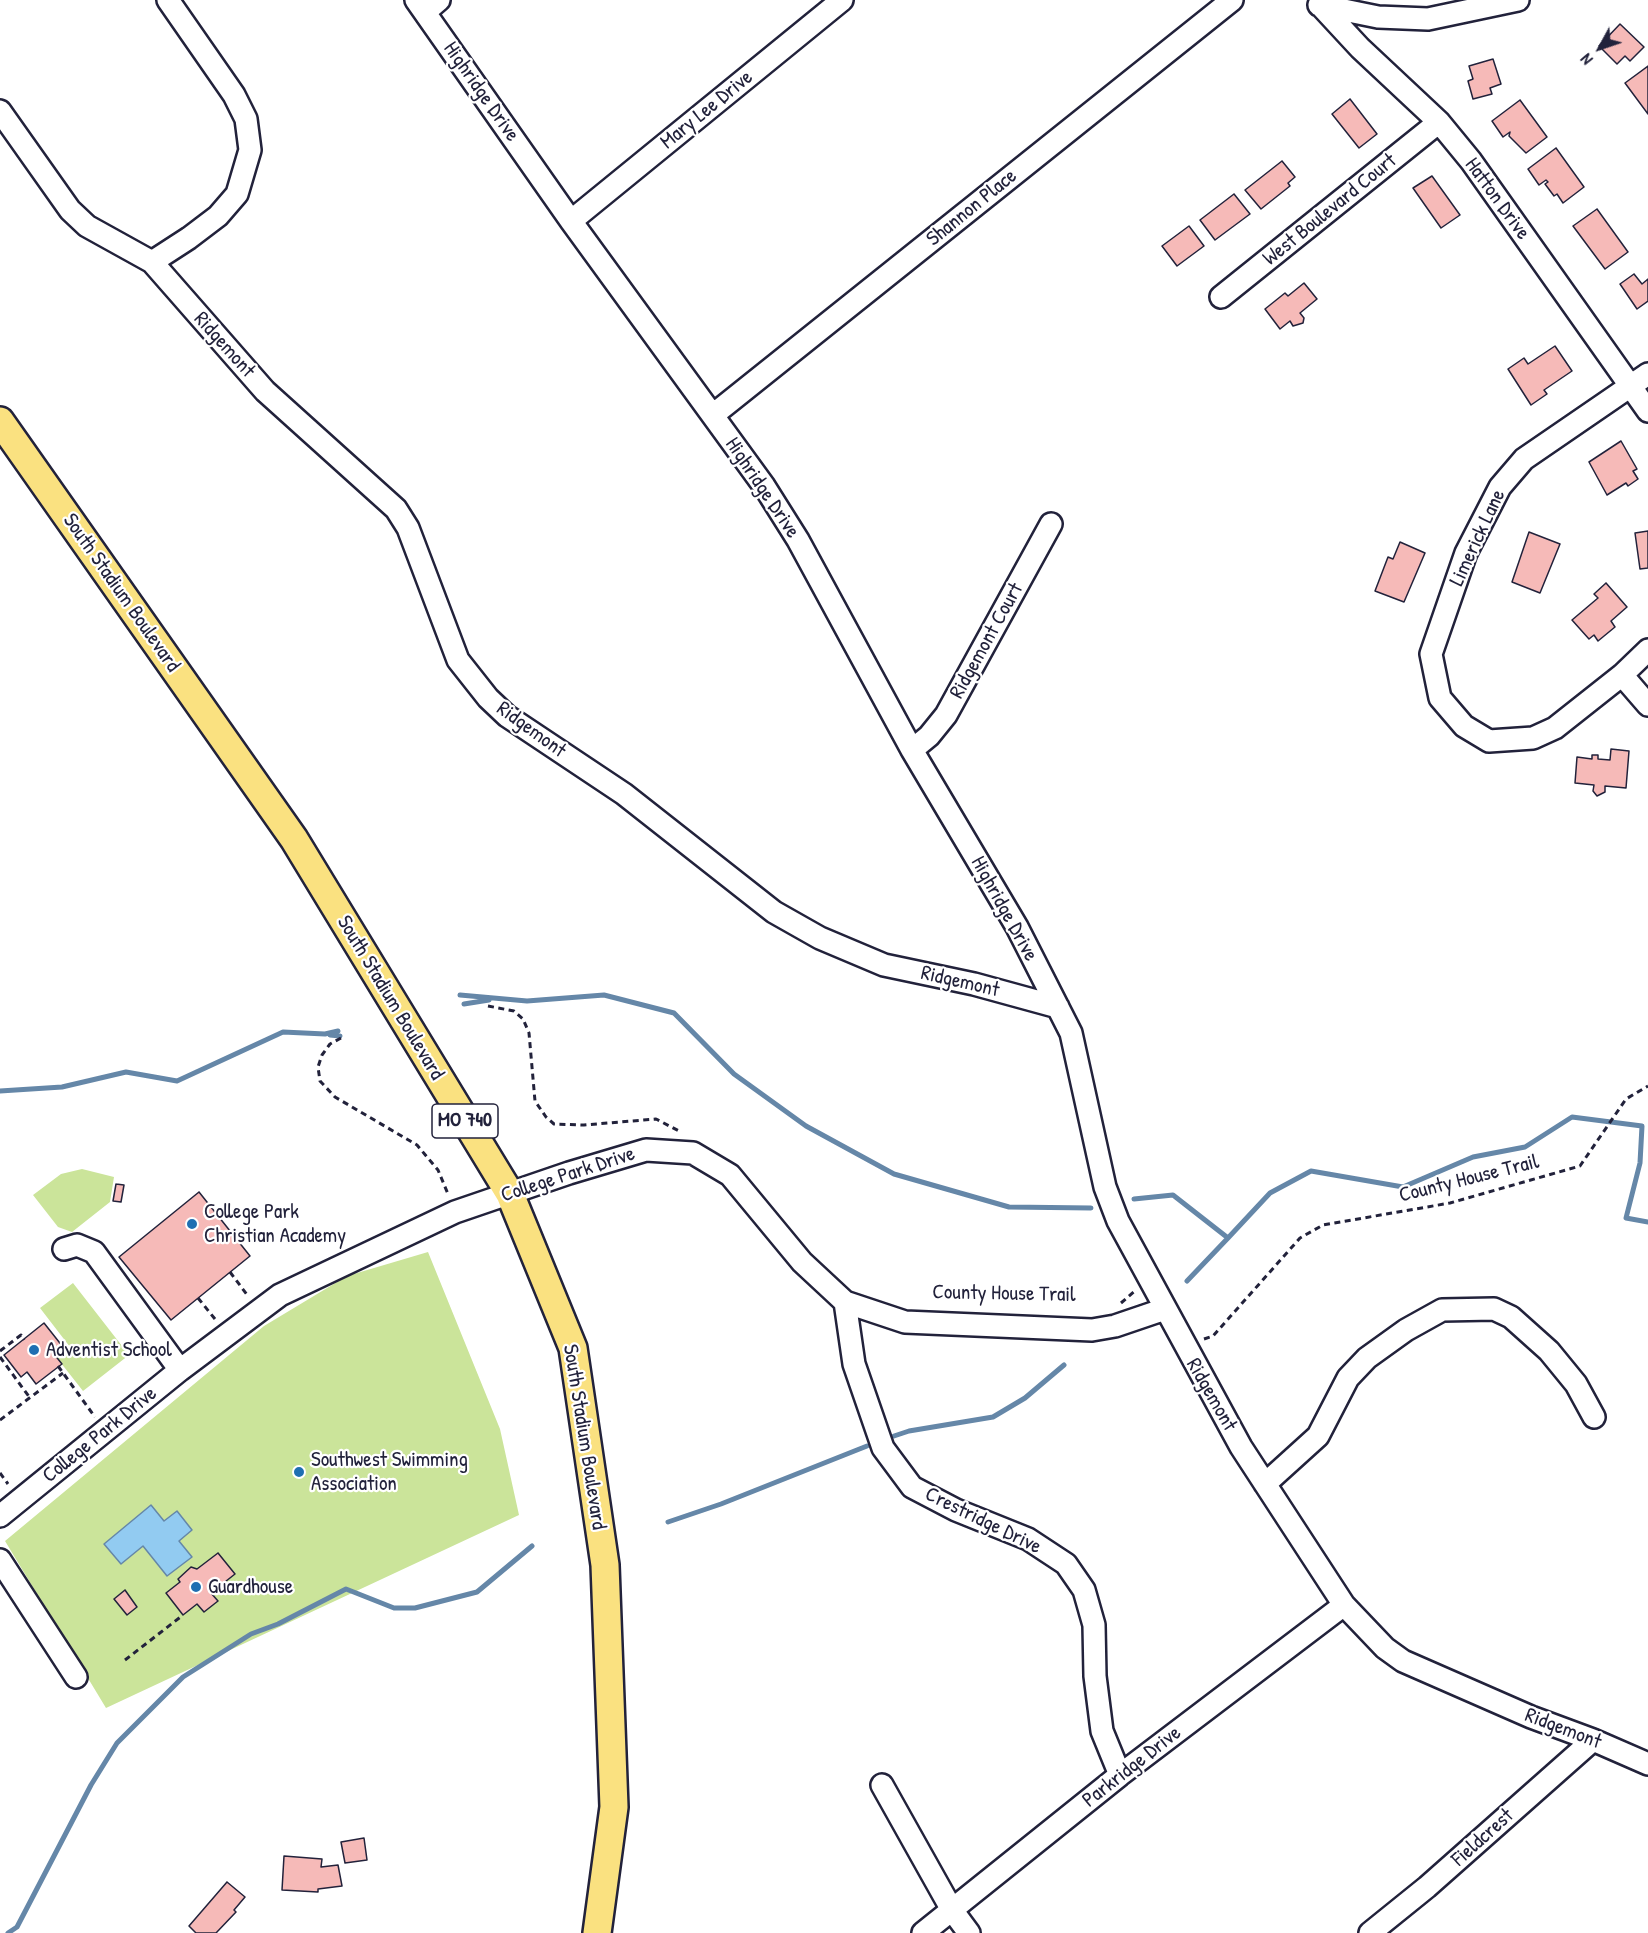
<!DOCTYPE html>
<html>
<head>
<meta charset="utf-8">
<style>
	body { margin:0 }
	#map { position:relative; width:1648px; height:1933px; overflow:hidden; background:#fff; font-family:"Patrick Hand",sans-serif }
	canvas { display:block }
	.north { position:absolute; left:1570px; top:18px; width:60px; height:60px; -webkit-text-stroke:4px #fff; paint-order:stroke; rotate:230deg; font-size:16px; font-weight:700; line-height:24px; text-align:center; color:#22223b }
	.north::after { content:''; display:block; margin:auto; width:21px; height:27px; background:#22223b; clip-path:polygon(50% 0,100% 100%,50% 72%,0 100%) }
</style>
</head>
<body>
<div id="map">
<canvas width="1648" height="1933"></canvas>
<div class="north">N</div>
</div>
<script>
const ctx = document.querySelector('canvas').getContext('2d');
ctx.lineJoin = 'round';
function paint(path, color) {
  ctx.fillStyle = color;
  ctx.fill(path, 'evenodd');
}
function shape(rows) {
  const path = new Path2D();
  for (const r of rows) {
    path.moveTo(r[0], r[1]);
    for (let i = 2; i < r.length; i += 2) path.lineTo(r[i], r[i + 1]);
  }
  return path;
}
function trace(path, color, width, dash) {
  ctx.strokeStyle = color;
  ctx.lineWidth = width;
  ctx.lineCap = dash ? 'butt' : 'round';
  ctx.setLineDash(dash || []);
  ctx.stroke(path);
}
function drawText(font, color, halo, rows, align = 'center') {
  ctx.font = font + ' "Patrick Hand",sans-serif';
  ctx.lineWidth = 4.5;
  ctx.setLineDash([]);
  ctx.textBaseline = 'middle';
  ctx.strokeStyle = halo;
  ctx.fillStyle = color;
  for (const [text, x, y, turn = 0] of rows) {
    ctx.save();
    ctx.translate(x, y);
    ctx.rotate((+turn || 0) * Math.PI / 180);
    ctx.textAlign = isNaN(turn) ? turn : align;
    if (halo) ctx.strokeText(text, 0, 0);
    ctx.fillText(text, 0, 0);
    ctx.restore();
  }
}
paint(shape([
	[82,1169,114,1177,110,1202,72,1232,58,1227,33,1195,61,1174],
	[428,1252,500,1429,519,1515,106,1708,5,1541,264,1326,347,1276],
	[73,1283,129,1355,83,1391,57,1358,70,1347,40,1308]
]), '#cbe49a');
const water = shape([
	[151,1505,164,1521,177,1511,192,1530,179,1541,192,1557,167,1576,143,1546,121,1564,104,1544,151,1505]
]);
paint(water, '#92cbf1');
trace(water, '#6587a8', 1.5);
trace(shape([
	[460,995,527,1001,604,995,674,1013,734,1074,806,1126,894,1174,1009,1207,1091,1208],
	[464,1004,489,1000],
	[330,1035,340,1036],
	[0,1091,62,1087,126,1072,177,1081,283,1032,325,1034,338,1031],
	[1134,1199,1173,1195,1228,1238,1270,1193,1311,1171,1403,1187,1473,1157,1525,1147,1572,1117,1642,1126,1640,1163,1626,1218,1648,1222],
	[1187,1281,1228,1238],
	[894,1436,909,1431,993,1417,1025,1398,1064,1365],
	[668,1522,721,1504,867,1446],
	[8,1933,17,1927,91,1785,117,1743,183,1677,251,1634,278,1624,346,1589,394,1608,415,1608,477,1592,532,1546]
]), '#6587a8', 5);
const building = shape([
	[1620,24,1644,47,1630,61,1625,56,1617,64,1599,46,1620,24],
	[1493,59,1501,84,1490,88,1492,94,1473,99,1468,81,1473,79,1469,66,1493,59],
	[1648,66,1648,114,1625,83,1648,66],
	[1350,99,1377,134,1359,148,1332,114,1350,99],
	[1520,100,1547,137,1526,153,1509,136,1510,132,1503,137,1492,121,1520,100],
	[1556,148,1584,187,1563,203,1557,194,1554,196,1545,184,1548,182,1546,180,1539,185,1528,169,1556,148],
	[1282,161,1295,177,1288,183,1290,186,1261,209,1245,190,1282,161],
	[1432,176,1460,215,1441,228,1413,188,1432,176],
	[1234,194,1250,214,1215,240,1200,220,1234,194],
	[1597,209,1628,252,1605,269,1573,226,1597,209],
	[1189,226,1204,246,1177,266,1162,246,1189,226],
	[1634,274,1642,284,1648,279,1648,301,1637,309,1620,284,1634,274],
	[1304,283,1317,299,1300,313,1304,318,1303,323,1293,326,1290,321,1280,329,1265,309,1285,293,1288,296,1304,283],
	[1555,346,1572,371,1544,390,1547,394,1531,405,1508,369,1524,358,1528,364,1555,346],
	[1621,441,1637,469,1633,471,1638,479,1628,486,1626,483,1607,495,1589,462,1621,441],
	[1648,531,1648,568,1640,569,1635,533,1648,531],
	[1529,532,1560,544,1540,593,1512,582,1529,532],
	[1400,542,1425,553,1404,602,1375,591,1388,557,1393,559,1400,542],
	[1606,583,1627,607,1611,621,1615,627,1598,641,1594,635,1589,639,1572,620,1598,598,1594,594,1606,583],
	[1611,749,1629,751,1626,788,1605,786,1605,792,1597,796,1593,791,1594,785,1575,783,1577,757,1592,759,1592,755,1598,755,1598,759,1610,760,1611,749],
	[116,1184,124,1185,121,1202,113,1201,116,1184],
	[199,1192,250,1256,171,1320,119,1257,199,1192],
	[44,1323,63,1347,54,1354,62,1364,36,1384,27,1372,21,1377,4,1355,44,1323],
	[218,1553,235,1574,211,1593,218,1601,204,1612,197,1604,183,1615,166,1593,180,1582,178,1579,191,1567,197,1569,218,1553],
	[125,1590,137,1607,127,1615,114,1599,125,1590],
	[364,1838,367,1860,345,1863,341,1842,364,1838],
	[284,1856,322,1859,321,1867,338,1865,342,1886,318,1889,318,1892,282,1890,284,1856],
	[227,1882,245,1897,234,1910,236,1912,216,1933,196,1933,189,1926,227,1882]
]);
paint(building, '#f6bab8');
trace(building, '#22223b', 1.5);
const minor = shape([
	[416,0,571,221,764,486,798,540,912,750,1017,927,1071,1033,1105,1187,1118,1221,1241,1447,1344,1605,1385,1648,1403,1661,1531,1717,1593,1740,1648,1764],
	[1319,5,1378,17,1428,19,1518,0],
	[1322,7,1360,48,1439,122,1471,161,1648,411],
	[425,12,439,0],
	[0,111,70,210,87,226,152,262,189,238,218,216,237,194,250,150,246,119,234,95,168,0],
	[571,221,842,0],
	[152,262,265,391,396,509,408,528,458,660,488,698,507,716,624,794,774,912,820,938,884,965,974,984,1058,1007],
	[1221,297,1439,122],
	[1648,374,1524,459,1500,487,1466,553,1431,654,1440,698,1464,726,1489,741,1533,738,1555,728,1622,675,1648,650],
	[713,415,1232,0],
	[1622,675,1648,705],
	[912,750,929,736,946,715,1051,524],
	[64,1249,77,1245,94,1252,180,1370],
	[845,1302,854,1364,883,1448,912,1487,956,1510,1028,1539,1066,1564,1084,1590,1094,1625,1095,1676,1102,1731,1120,1775],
	[1265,1484,1318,1436,1348,1378,1367,1358,1406,1330,1442,1310,1494,1309,1511,1317,1549,1351,1576,1384,1594,1417],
	[0,1516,180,1370,280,1295,455,1212,569,1173,646,1150,693,1153,730,1175,802,1262,845,1302,905,1322,1092,1330,1115,1326,1165,1309],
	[0,1560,76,1677],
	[882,1785,952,1910,969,1933],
	[923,1933,1120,1775,1344,1605],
	[1370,1933,1427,1887,1593,1740]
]);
const major = shape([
	[0,421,294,839,510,1194,573,1348,605,1565,614,1807,597,1933]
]);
trace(minor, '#22223b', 26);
trace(major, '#22223b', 32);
trace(shape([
	[488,1006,514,1011,523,1019,529,1033,535,1101,546,1117,554,1124,584,1125,656,1119,679,1131],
	[341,1038,330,1044,322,1055,318,1067,320,1081,335,1097,417,1145,438,1170,448,1194],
	[230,1272,248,1296],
	[198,1298,215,1319],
	[1121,1303,1136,1290],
	[1204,1339,1213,1336,1300,1238,1323,1225,1450,1203,1580,1166,1626,1099,1648,1086],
	[0,1351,21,1335,24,1340],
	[0,1357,30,1398],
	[58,1366,95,1417],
	[0,1420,63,1373],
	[0,1473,8,1484],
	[125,1660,183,1615]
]), '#22223b', 3, [6, 4.5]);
trace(minor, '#fff', 21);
trace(major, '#fae180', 27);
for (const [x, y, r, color] of [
	[192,1224,6,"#1f6fb2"],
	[34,1350,6,"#1f6fb2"],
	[299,1472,6,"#1f6fb2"],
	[196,1587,6,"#1f6fb2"]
]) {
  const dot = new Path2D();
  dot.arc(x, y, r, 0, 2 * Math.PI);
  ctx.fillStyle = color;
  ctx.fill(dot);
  trace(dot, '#fff', 2);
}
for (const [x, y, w] of [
	[465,1121,66]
]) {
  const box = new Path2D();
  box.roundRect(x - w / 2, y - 17, w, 34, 4.5);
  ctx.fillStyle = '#fff';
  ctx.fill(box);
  trace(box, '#22223b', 1.5);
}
drawText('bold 20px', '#22223b', null, [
	["MO 740",465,1121]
]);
drawText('21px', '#22223b', '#fff', [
	["Highridge Drive",481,92,55],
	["Mary Lee Drive",707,110,-39],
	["Hatton Drive",1497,199,54],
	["Shannon Place",972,208,-39],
	["West Boulevard Court",1330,210,-39],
	["Ridgemont",224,345,48],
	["Highridge Drive",762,488,56],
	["Limerick Lane",1478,538,-65],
	["South Stadium Boulevard",121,593,55],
	["Ridgemont Court",987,641,-61],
	["Ridgemont",531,730,36],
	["Highridge Drive",1004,909,61],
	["Ridgemont",960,982,13],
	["South Stadium Boulevard",390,998,59],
	["College Park Drive",568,1175,-18],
	["County House Trail",1469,1179,-14],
	["County House Trail",1004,1294,1],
	["Ridgemont",1211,1395,60],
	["College Park Drive",100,1435,-39],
	["South Stadium Boulevard",584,1437,81],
	["Crestridge Drive",983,1521,26],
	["Ridgemont",1563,1729,21],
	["Parkridge Drive",1132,1767,-38],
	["Fieldcrest",1483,1838,-42]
]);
drawText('21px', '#22223b', '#fff', [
	["College Park",204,1212],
	["Christian Academy",204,1236],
	["Adventist School",46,1350],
	["Southwest Swimming",311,1460],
	["Association",311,1484],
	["Guardhouse",208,1587]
], 'left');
</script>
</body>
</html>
